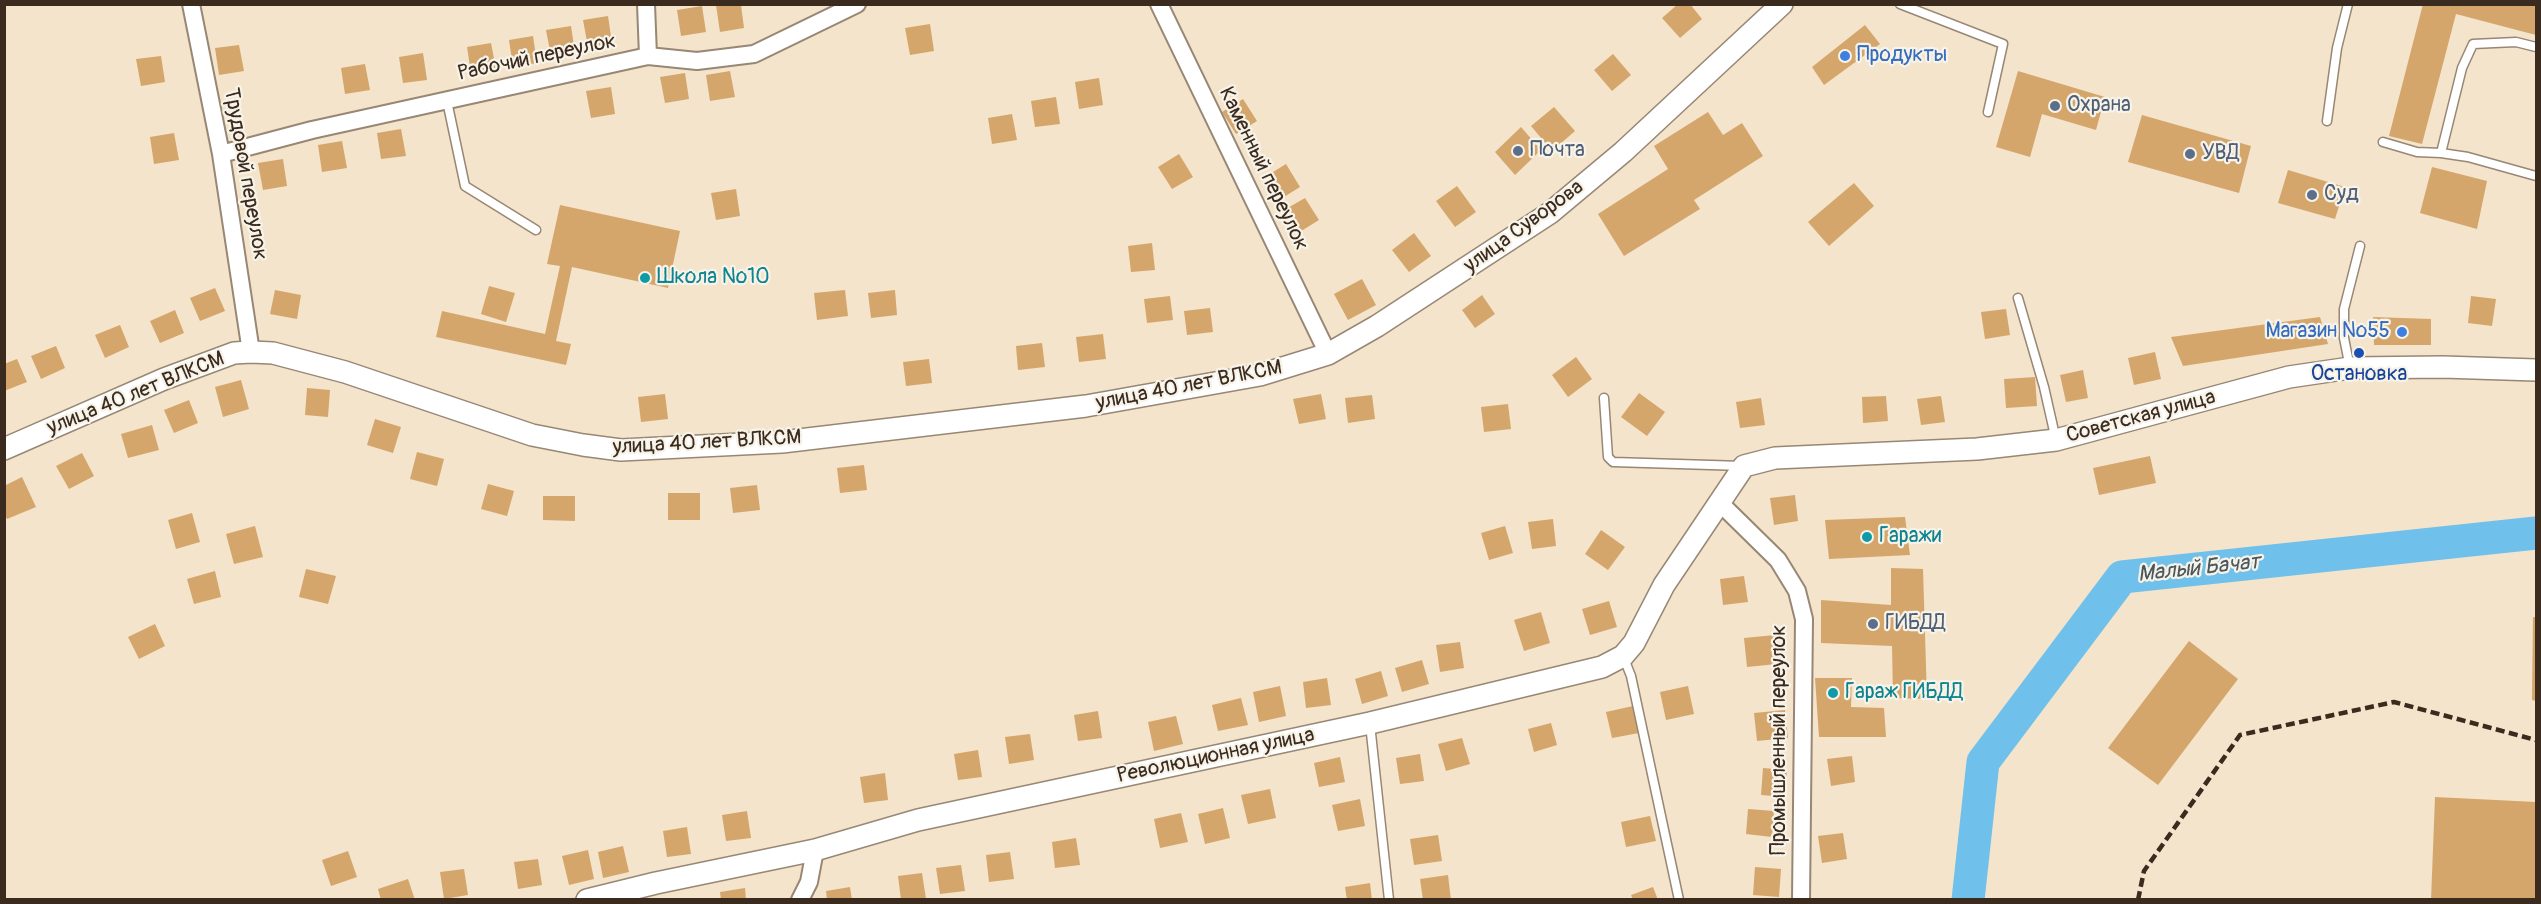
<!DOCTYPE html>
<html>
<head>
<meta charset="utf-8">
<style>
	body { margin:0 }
	#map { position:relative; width:2541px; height:904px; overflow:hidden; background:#f3e4cb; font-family:Pangolin,sans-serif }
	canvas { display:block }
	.frame { position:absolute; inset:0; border:6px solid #3b2a1e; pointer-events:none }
</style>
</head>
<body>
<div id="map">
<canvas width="2541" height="904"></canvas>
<div class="frame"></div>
</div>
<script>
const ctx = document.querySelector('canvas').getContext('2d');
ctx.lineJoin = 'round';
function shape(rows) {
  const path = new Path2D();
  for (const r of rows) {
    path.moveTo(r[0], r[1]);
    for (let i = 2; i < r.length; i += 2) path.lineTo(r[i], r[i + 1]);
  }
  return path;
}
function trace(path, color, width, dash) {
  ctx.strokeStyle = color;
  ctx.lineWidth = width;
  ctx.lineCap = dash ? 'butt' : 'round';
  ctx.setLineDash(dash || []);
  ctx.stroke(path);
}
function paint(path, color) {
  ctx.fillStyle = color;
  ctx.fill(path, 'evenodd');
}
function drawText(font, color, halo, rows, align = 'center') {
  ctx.font = font + ' Pangolin,sans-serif';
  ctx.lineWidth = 4.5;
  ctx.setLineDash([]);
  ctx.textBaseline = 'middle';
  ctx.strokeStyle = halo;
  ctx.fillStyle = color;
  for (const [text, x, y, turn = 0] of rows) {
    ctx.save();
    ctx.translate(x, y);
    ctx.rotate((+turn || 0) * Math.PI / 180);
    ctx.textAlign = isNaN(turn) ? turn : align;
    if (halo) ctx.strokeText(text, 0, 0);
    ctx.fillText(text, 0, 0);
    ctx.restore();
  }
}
trace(shape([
	[1968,900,1983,762,2122,577,2536,533]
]), '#6fc0eb', 33);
paint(shape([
	[1678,4,1690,4,1702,19,1680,38,1662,18],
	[2423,4,2536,4,2536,35,2456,14,2422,144,2389,136],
	[716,5,741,5,744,28,720,32],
	[702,6,706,32,681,36,677,10],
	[608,16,612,43,588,47,583,20],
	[930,24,934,51,910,55,905,28],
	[1865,25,1880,44,1824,85,1812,67],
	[571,26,575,53,551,56,546,30],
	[533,36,537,63,513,67,509,40],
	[491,43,496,69,471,73,467,47],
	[239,45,244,71,219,75,215,48],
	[423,53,427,80,403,83,399,57],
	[1613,54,1631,75,1612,91,1594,70],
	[161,56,165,82,141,86,136,59],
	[365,64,370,90,345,94,341,68],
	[730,71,735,97,710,101,706,75],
	[2018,71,2105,97,2096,130,2042,114,2030,157,1996,147],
	[685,73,689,99,665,103,660,77],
	[1099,78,1103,105,1079,109,1075,82],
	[611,87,615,114,591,118,586,91],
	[1056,97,1060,124,1035,127,1031,101],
	[1243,99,1257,121,1236,134,1222,112],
	[1554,107,1575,131,1552,151,1531,126],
	[1708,112,1723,135,1742,123,1763,156,1694,200,1700,209,1624,256,1598,214,1668,169,1654,146],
	[1012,114,1017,140,992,144,988,118],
	[2142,115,2251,146,2239,193,2128,162],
	[1521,127,1541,150,1515,175,1495,152],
	[401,129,406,156,381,159,377,133],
	[174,133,179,160,154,164,150,137],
	[342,141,347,168,322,172,318,145],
	[1179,154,1193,177,1172,189,1158,167],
	[283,159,287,186,263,190,258,163],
	[1286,164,1300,187,1279,200,1265,177],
	[2432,167,2487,181,2477,229,2420,213],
	[2288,170,2345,187,2335,219,2278,203],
	[1854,183,1874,206,1829,246,1808,222],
	[1457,186,1476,212,1455,227,1436,201],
	[736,189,740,216,716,220,711,193],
	[1305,198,1319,220,1298,233,1284,210],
	[560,205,680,231,668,288,572,267,556,341,571,344,566,365,436,337,442,311,545,334,560,266,547,264],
	[1414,233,1431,256,1409,272,1392,250],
	[1152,243,1155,270,1131,272,1128,246],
	[1362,279,1376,305,1348,320,1334,294],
	[489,286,515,293,506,322,481,314],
	[215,288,225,311,200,321,190,298],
	[275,290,301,295,297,319,270,314],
	[845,290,848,316,817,320,814,293],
	[895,290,897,315,871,318,868,293],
	[1482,295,1495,314,1475,328,1462,310],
	[1170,296,1173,320,1147,323,1144,299],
	[2471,296,2496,299,2492,326,2468,323],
	[1210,308,1213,332,1187,335,1184,311],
	[2006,309,2010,335,1985,339,1981,312],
	[175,310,184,333,160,343,150,321],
	[2320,317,2328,344,2183,366,2171,337],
	[2373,317,2431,319,2431,345,2374,345],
	[120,325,129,347,105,358,95,335],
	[1103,334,1106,359,1079,362,1076,337],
	[1042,343,1045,367,1018,370,1016,346],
	[56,346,65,368,41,379,31,356],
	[2155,352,2161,379,2134,385,2128,358],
	[1576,357,1592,379,1568,397,1552,375],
	[17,359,27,382,4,391,4,364],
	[929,359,932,383,906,386,903,362],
	[2083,370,2088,398,2066,402,2060,375],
	[2035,377,2037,406,2006,408,2004,379],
	[241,380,249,409,223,417,215,387],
	[307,388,330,390,328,417,305,415],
	[1639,393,1665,412,1647,436,1621,417],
	[665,394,668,419,641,422,638,397],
	[1321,394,1326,419,1299,424,1293,399],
	[1372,395,1375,419,1348,423,1345,398],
	[1886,396,1888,421,1863,423,1862,397],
	[1941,396,1945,422,1921,425,1917,399],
	[1761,398,1765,425,1740,428,1736,402],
	[189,400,198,423,174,433,164,410],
	[1508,404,1511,429,1484,432,1481,407],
	[375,419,401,427,393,453,367,445],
	[152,425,159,450,128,458,121,434],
	[417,452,444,459,437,486,410,479],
	[82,453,94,476,69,489,56,466],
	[2150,456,2156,483,2099,495,2093,468],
	[864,465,867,490,840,493,837,468],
	[22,477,36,507,7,519,4,513,4,486],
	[488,484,514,491,507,516,481,509],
	[757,485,760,510,733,513,730,488],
	[668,493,700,493,700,520,668,520],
	[1795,495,1798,521,1774,525,1770,498],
	[543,496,575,496,575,521,543,520],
	[192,513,200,542,176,549,168,520],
	[1905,517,1910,555,1829,559,1825,520],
	[1553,519,1556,546,1532,549,1528,522],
	[255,526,263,557,234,564,226,534],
	[1505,526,1513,553,1489,560,1481,533],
	[1601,530,1625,547,1608,570,1585,554],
	[1891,568,1923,569,1927,699,1893,698,1892,646,1821,643,1821,600,1891,605],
	[306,569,336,576,328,604,299,597],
	[215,571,221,597,194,604,187,579],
	[1744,576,1748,602,1723,605,1720,579],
	[1609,601,1617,627,1590,635,1582,609],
	[1541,612,1550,643,1524,651,1514,620],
	[2533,617,2536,617,2536,701,2532,700],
	[155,624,165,646,139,659,128,637],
	[1775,635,1777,664,1747,667,1744,638],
	[2189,641,2238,679,2158,785,2108,748],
	[1460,642,1464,668,1440,672,1436,645],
	[1422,660,1429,684,1402,692,1395,668],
	[1381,671,1388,696,1362,704,1355,679],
	[1327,678,1331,705,1306,708,1303,682],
	[1815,678,1852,678,1851,707,1884,708,1886,737,1819,737],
	[1280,686,1286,716,1259,722,1253,692],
	[1688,686,1694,714,1666,720,1660,692],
	[1241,698,1248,725,1218,731,1212,705],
	[1633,706,1639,733,1612,738,1606,712],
	[1785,710,1788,738,1757,741,1754,713],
	[1098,711,1102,738,1078,741,1074,715],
	[1176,716,1183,744,1154,751,1148,722],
	[1551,723,1557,745,1534,752,1528,729],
	[1030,734,1034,760,1009,764,1005,737],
	[1462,738,1470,764,1446,771,1438,744],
	[978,750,982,777,958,780,954,754],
	[1420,754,1424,781,1400,784,1396,758],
	[1852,756,1855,782,1831,786,1827,759],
	[1340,757,1345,782,1319,787,1314,763],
	[1763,768,1787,770,1785,797,1761,795],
	[885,773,888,800,864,803,860,777],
	[1270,789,1276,818,1248,824,1241,795],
	[2435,797,2536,802,2536,900,2431,900],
	[1360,799,1365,826,1338,831,1332,805],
	[1223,808,1230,838,1205,844,1198,814],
	[1748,809,1774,811,1772,837,1746,834],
	[747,811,751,838,726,841,722,815],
	[1181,813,1188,842,1160,848,1154,819],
	[1650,816,1656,841,1626,847,1621,822],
	[687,827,691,854,667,857,663,831],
	[1843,833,1847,859,1822,863,1818,836],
	[1438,835,1442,861,1414,865,1410,839],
	[1076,838,1080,865,1055,868,1052,842],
	[623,846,629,872,603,878,598,852],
	[588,850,594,879,569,885,562,856],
	[348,851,357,877,331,886,322,860],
	[1010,852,1014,879,989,882,986,855],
	[538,859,542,885,518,889,514,862],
	[961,865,965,891,940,894,936,868],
	[1755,867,1781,869,1779,897,1753,895],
	[464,869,468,895,444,899,440,872],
	[922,873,926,899,901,900,898,876],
	[1448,875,1451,900,1423,900,1420,879],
	[408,879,415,900,381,900,378,889],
	[1370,883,1372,900,1347,900,1345,887],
	[850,887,852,900,827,900,826,891],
	[1653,887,1658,900,1633,900,1631,895],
	[745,888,746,900,721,900,720,892]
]), '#d5a66b');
const service = shape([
	[1900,4,2003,44,1988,112],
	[2536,47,2516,42,2473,44,2462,68,2441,153,2468,157,2536,176],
	[447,101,465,186,536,230],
	[2327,121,2337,48,2348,4],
	[2383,142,2417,152,2441,153],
	[2018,298,2044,387,2056,440],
	[2350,368,2344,338,2344,309,2360,246],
	[1604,398,1608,457,1613,462,1743,466],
	[1623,656,1631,676,1679,900],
	[1370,724,1389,900]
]);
const minor = shape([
	[191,4,221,154,251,352],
	[646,4,648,56],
	[1159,4,1328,354],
	[221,154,312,130,648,56,697,61,754,54,857,4],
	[1720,503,1778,560,1797,591,1804,619,1801,900],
	[800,900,809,882,815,850]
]);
const tertiary = shape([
	[4,449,164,379,234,353,251,352,273,353,345,372,532,435,583,445,621,450,782,442,1086,406,1260,375,1328,354,1377,326,1550,213,1623,152,1782,4],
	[587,900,656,883,815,850,918,820,1370,723,1602,667,1623,656,1634,643,1664,585,1744,466,1775,458,1977,449,2056,440,2289,377,2350,368,2443,367,2536,370]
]);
trace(service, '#978774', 11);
trace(minor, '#978774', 20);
trace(tertiary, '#978774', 24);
trace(service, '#fff', 8);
trace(minor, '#fff', 16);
trace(tertiary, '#fff', 21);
trace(shape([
	[2138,900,2144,871,2240,735,2394,702,2536,740]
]), '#3b2a1e', 4.5, [9, 4.5]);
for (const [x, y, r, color] of [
	[1845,56,6,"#3f7fe0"],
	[2055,106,6,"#5c6f8a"],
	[1518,151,6,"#5c6f8a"],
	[2190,154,6,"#5c6f8a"],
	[2312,195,6,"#5c6f8a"],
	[645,278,6,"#0f9aa8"],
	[2402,332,6,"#3f7fe0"],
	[2359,353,6,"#1a4fb4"],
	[1867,537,6,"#0f9aa8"],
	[1873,624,6,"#5c6f8a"],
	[1833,693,6,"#0f9aa8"]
]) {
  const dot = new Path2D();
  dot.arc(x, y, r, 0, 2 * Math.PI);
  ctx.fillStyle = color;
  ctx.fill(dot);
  trace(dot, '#f7f3e8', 2);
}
drawText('21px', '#366cbe', '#f7f3e8', [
	["Продукты",1857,56],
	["Магазин №55",2390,332,"right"]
], 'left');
drawText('21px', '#3b2a1e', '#f7f3e8', [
	["Рабочий переулок",537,58,-12],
	["Каменный переулок",1263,169,64],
	["Трудовой переулок",245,174,80],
	["улица Суворова",1524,227,-36],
	["улица 40 лет ВЛКСМ",1189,386,-11],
	["улица 40 лет ВЛКСМ",136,394,-22],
	["Советская улица",2141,417,-15],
	["улица 40 лет ВЛКСМ",707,443,-3],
	["Промышленный переулок",1780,740,-90],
	["Революционная улица",1216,756,-12]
]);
drawText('21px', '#4e5e75', '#f7f3e8', [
	["Охрана",2067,106],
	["Почта",1530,151],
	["УВД",2202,154],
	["Суд",2324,195],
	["ГИБДД",1885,624]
], 'left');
drawText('21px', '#0d838f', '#f7f3e8', [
	["Школа №10",657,278],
	["Гаражи",1879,537],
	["Гараж ГИБДД",1845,693]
], 'left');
drawText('21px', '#164399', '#f7f3e8', [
	["Остановка",2359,375]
]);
drawText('italic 22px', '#4b575c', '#f7f3e8', [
	["Малый Бачат",2199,569,-6]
]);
</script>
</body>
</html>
